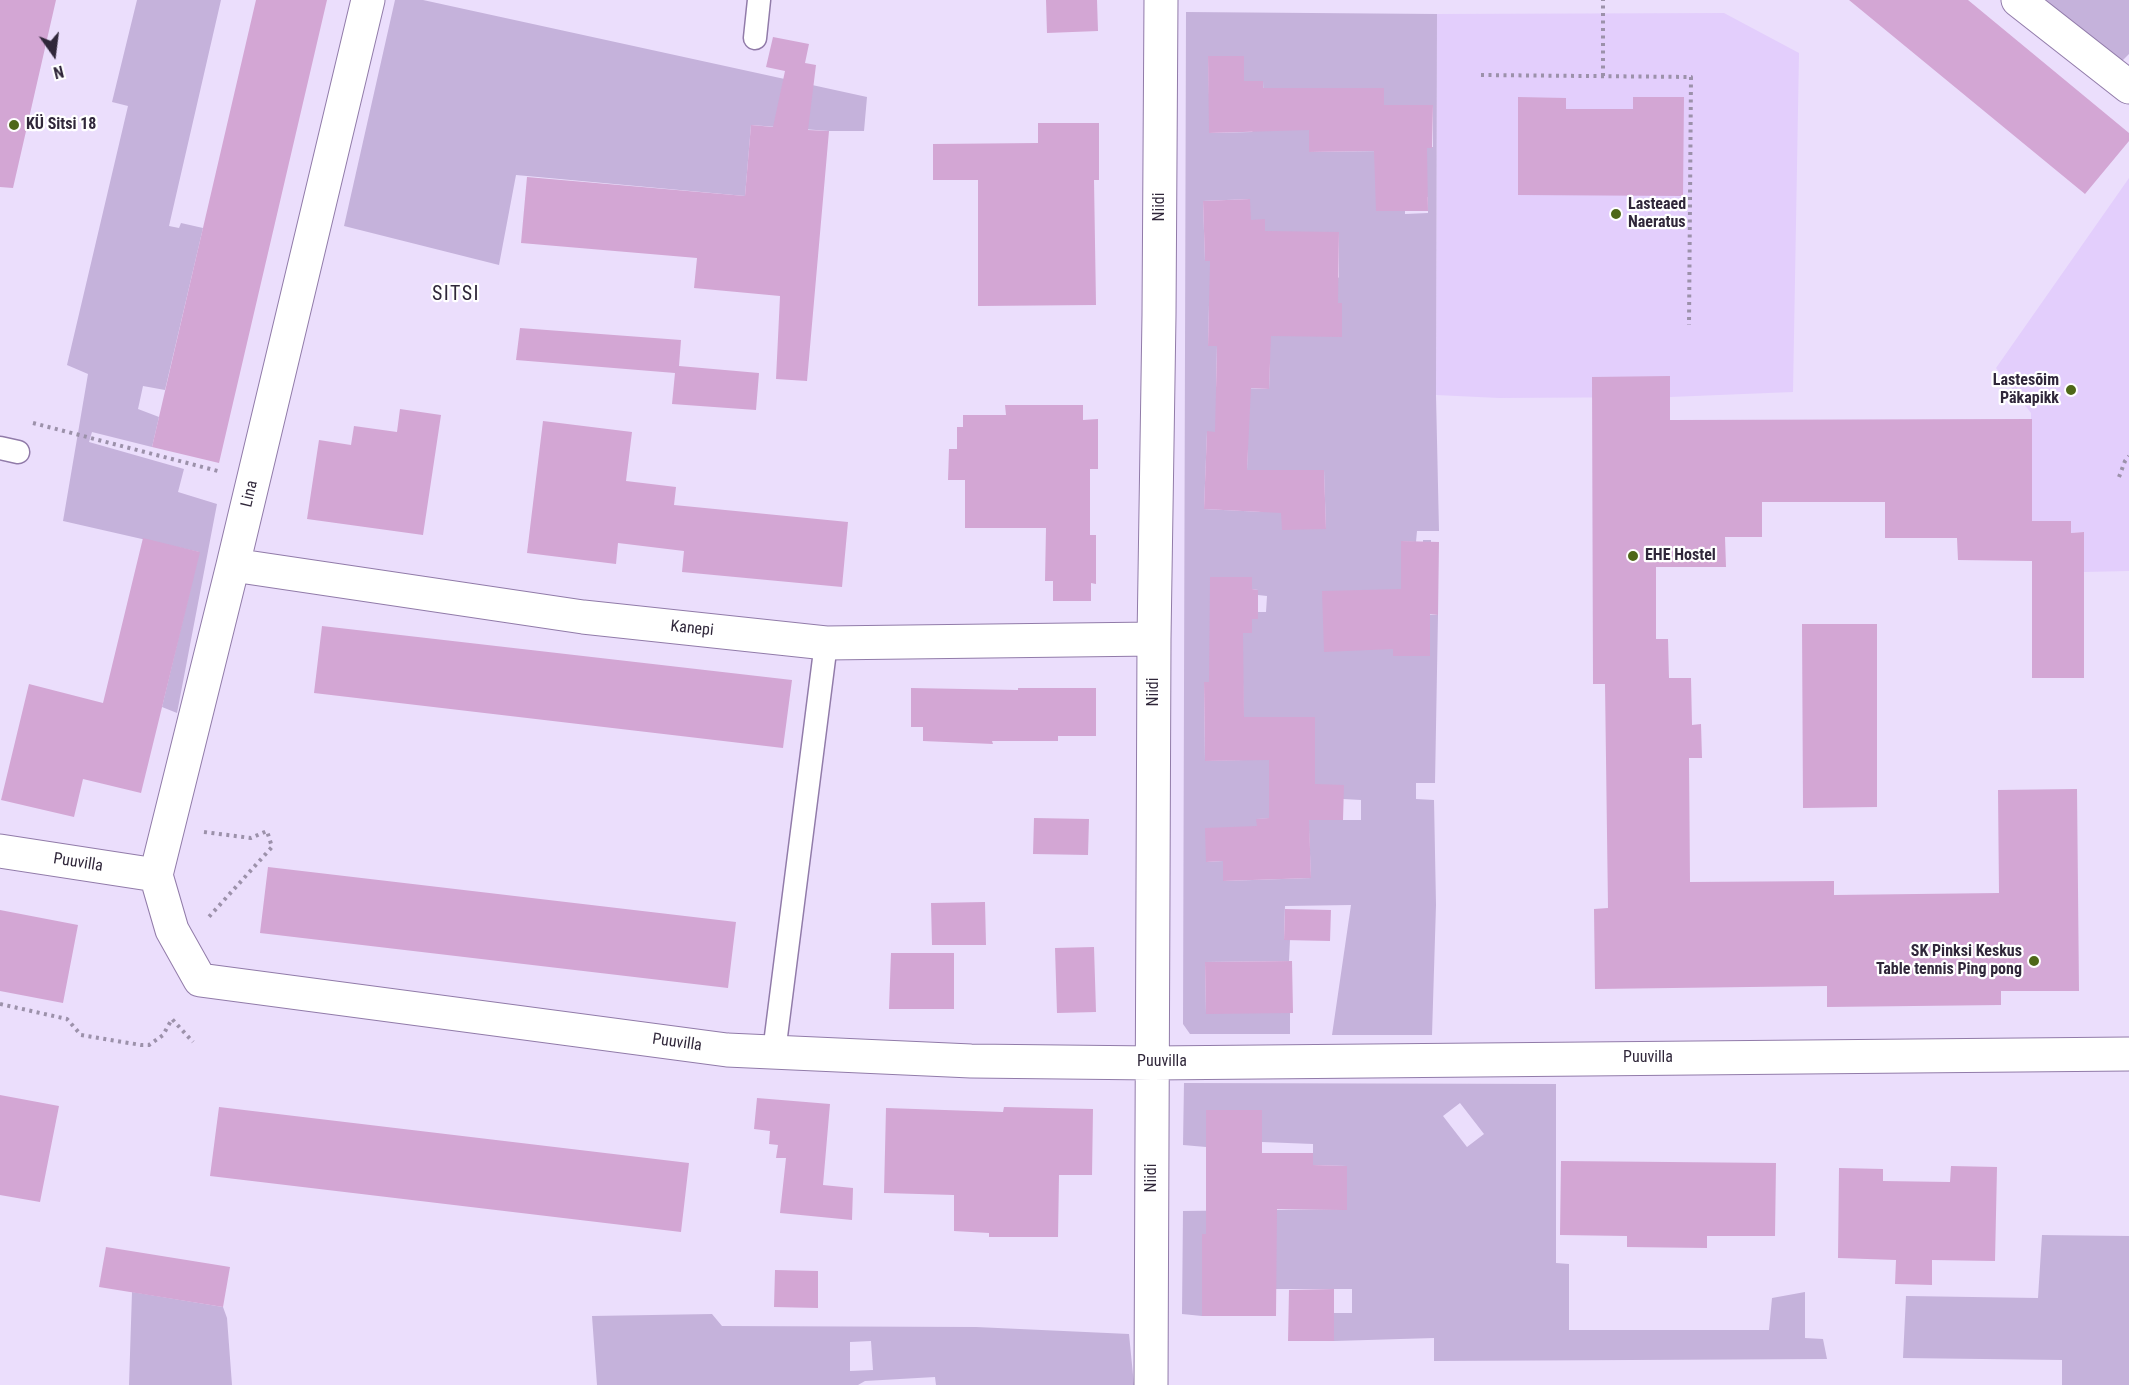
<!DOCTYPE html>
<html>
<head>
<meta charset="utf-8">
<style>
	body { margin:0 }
	#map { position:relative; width:2129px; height:1385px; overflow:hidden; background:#ebdefc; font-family:"Roboto Condensed",sans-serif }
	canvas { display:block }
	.north { position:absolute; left:24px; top:24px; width:60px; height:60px; -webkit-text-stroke:4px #fff; paint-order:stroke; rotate:166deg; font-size:16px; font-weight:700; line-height:24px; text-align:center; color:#30273a }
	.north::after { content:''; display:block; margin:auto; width:21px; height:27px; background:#30273a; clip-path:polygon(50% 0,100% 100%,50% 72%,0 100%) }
</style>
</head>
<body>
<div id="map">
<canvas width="2129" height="1385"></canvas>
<div class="north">N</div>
</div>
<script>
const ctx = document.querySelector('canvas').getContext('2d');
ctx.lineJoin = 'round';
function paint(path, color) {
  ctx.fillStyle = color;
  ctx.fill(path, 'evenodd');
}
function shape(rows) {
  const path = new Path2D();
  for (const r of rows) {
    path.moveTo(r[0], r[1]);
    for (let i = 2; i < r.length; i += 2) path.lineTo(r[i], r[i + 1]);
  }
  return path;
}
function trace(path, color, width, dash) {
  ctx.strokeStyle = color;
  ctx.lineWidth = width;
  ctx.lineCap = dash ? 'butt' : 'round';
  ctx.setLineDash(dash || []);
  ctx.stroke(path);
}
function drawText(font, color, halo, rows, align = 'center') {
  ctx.font = font + ' "Roboto Condensed",sans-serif';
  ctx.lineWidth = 4.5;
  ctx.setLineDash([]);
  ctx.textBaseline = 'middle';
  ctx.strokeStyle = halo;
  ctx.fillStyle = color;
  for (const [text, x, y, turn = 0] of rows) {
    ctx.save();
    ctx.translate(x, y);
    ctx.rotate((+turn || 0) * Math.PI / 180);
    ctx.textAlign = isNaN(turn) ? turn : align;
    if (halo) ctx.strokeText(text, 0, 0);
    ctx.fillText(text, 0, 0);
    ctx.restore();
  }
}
paint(shape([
	[1724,13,1799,53,1793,392,1670,397,1499,398,1436,395,1437,14],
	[2129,178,2129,571,2084,572,2083,532,2071,533,2070,521,2032,521,2031,413,1996,368]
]), '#e3cefc');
paint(shape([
	[137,0,221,0,169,226,179,228,181,223,203,228,165,390,143,386,138,409,159,417,152,447,92,432,89,442,184,469,178,492,217,504,177,713,162,707,199,552,63,521,88,374,67,365,128,106,112,102],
	[395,0,423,0,867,97,864,131,829,131,751,125,745,196,516,175,499,265,344,226],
	[2046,0,2129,0,2129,54,2121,62],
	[1186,12,1437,14,1436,395,1439,531,1417,531,1416,542,1401,541,1401,560,1423,560,1423,540,1431,540,1431,582,1418,614,1438,615,1435,783,1416,783,1416,799,1434,800,1436,905,1432,1035,1332,1035,1351,905,1285,906,1284,939,1290,940,1289,961,1205,962,1206,1013,1290,1013,1290,1034,1190,1034,1183,1024],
	[1244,56,1244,81,1263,81,1264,115,1252,132,1210,133,1208,57],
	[1309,88,1384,88,1384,151,1309,152],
	[1433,105,1433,147,1390,148],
	[1405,197,1428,197,1428,213,1405,214],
	[1250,199,1250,260,1205,261,1203,201],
	[1284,232,1339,232,1339,277,1318,303],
	[1209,305,1270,355,1269,389,1216,387,1217,346,1208,346],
	[1207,432,1233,432,1233,442,1248,442,1247,470,1263,512,1204,509],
	[1324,470,1326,529,1280,471],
	[1210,577,1252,577,1252,589,1258,590,1258,595,1267,596,1266,612,1258,612,1258,619,1252,619,1252,632,1210,632],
	[1393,619,1430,619,1430,656,1394,656],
	[1243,682,1244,760,1205,761,1204,683],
	[1270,717,1315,717,1306,784,1343,799,1361,800,1361,820,1325,820,1325,803,1269,802],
	[1293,817,1309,830,1311,878,1224,881,1223,861,1206,862,1257,826,1257,819],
	[1184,1083,1556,1084,1556,1263,1569,1264,1569,1330,1769,1330,1772,1298,1805,1292,1805,1338,1823,1339,1827,1359,1434,1361,1434,1338,1334,1341,1334,1313,1352,1313,1352,1289,1252,1289,1202,1234,1202,1316,1182,1314,1183,1211,1347,1209,1347,1166,1313,1165,1313,1144,1262,1142,1262,1110,1206,1110,1206,1147,1183,1145],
	[1460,1103,1484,1134,1467,1147,1443,1116],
	[2042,1235,2129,1236,2129,1385,2062,1385,2062,1360,1903,1358,1906,1296,2038,1298],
	[132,1292,223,1307,227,1318,232,1385,129,1385],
	[712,1314,722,1326,976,1327,1129,1334,1134,1385,936,1385,935,1377,865,1381,858,1385,597,1385,592,1316],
	[871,1341,873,1370,850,1371,850,1342]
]), '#c5b2db');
paint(shape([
	[0,0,56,0,13,188,0,187],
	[256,0,327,0,219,463,152,447],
	[1046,0,1097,0,1098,31,1047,33],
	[1849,0,1968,0,2129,133,2129,141,2085,194],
	[773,37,809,44,805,63,816,65,808,130,829,131,807,381,776,379,780,296,694,288,697,258,521,243,527,177,745,196,751,125,773,127,785,71,766,67],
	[1208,56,1244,56,1244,81,1263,81,1263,88,1384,88,1384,105,1433,105,1432,148,1427,148,1428,211,1376,211,1374,151,1309,152,1309,130,1209,133],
	[1518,97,1566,98,1566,109,1633,109,1633,97,1684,97,1683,196,1518,195],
	[1038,123,1099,123,1099,180,1094,180,1096,305,978,306,978,180,933,180,933,144,1038,143],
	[1250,199,1251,220,1265,219,1265,231,1339,232,1338,303,1342,303,1342,337,1271,336,1269,389,1251,388,1247,470,1324,470,1326,529,1282,530,1281,513,1204,509,1207,431,1215,432,1217,346,1208,346,1210,261,1205,261,1203,201],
	[520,328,681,340,679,366,759,373,756,410,672,404,675,373,516,360],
	[1670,376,1670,420,2032,419,2032,521,2071,521,2071,533,2084,532,2084,678,2032,678,2032,561,1958,560,1957,538,1885,538,1885,502,1762,502,1762,537,1725,537,1726,567,1656,567,1656,639,1668,639,1669,678,1691,678,1692,725,1701,724,1702,758,1689,758,1690,882,1834,881,1834,895,1999,893,1998,790,2077,789,2079,991,2001,991,2001,1005,1827,1007,1827,986,1595,989,1594,909,1608,908,1605,684,1593,684,1592,377],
	[1005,405,1083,405,1083,420,1098,419,1098,469,1090,469,1090,535,1096,535,1096,584,1091,583,1091,601,1053,601,1053,581,1045,581,1046,528,965,528,965,480,948,480,949,449,957,449,957,427,963,427,963,415,1006,415],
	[400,409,441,415,423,535,307,519,319,440,351,445,354,426,397,432],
	[543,421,632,432,626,481,676,487,674,505,848,522,842,587,682,572,684,551,618,543,616,564,527,553],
	[143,538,200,552,141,793,83,779,74,817,1,800,29,684,103,703],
	[1401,541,1439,542,1438,615,1430,614,1430,656,1393,656,1393,649,1324,652,1322,591,1401,589],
	[1210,577,1252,577,1252,589,1258,590,1258,619,1252,619,1252,633,1243,633,1244,717,1315,717,1315,784,1344,785,1343,820,1309,820,1311,878,1223,881,1223,861,1206,862,1205,828,1257,826,1256,819,1269,818,1269,760,1205,761,1204,682,1209,682],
	[1802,624,1877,624,1877,807,1803,808],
	[322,626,792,680,783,748,314,693],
	[911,688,1018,690,1018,688,1096,688,1096,736,1058,736,1058,741,992,741,993,744,923,741,923,727,911,727],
	[1034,818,1089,819,1088,855,1033,854],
	[268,867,736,922,728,988,260,933],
	[985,902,986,945,932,945,931,903],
	[1285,909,1331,910,1330,941,1284,940],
	[0,910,78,925,63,1003,0,991],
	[1094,947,1096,1012,1057,1013,1055,948],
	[891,953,954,953,954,1009,889,1009],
	[1292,961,1293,1013,1206,1014,1205,962],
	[0,1095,59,1106,40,1202,0,1195],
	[757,1098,830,1104,823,1185,853,1188,852,1220,780,1213,786,1158,776,1158,778,1145,769,1144,770,1131,754,1129],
	[219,1107,689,1163,681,1232,210,1176],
	[1004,1107,1093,1109,1092,1175,1059,1175,1058,1237,989,1237,989,1233,954,1231,954,1195,884,1193,886,1108,1003,1112],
	[1206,1110,1262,1110,1262,1153,1313,1153,1313,1165,1347,1166,1347,1210,1277,1209,1276,1316,1202,1316,1202,1234,1206,1234],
	[1561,1161,1776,1163,1775,1236,1707,1236,1707,1248,1627,1247,1627,1236,1560,1235],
	[1951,1166,1997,1167,1995,1261,1932,1260,1932,1285,1895,1284,1896,1260,1838,1258,1839,1168,1883,1169,1883,1181,1950,1182],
	[106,1247,230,1267,223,1307,99,1287],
	[775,1270,818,1271,818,1308,774,1307],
	[1334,1289,1334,1341,1288,1341,1289,1290]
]), '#d3a6d4');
const lane = shape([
	[755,38,759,0],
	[0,448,18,452],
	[774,1052,826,643]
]);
const street = shape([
	[368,0,233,565,156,875,172,930,200,980,727,1050,971,1061,1153,1063,2129,1054],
	[2018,0,2129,87],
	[233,565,583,617,826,643,1154,639],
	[0,851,156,875],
	[1151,1385,1154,639,1159,315,1161,0]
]);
trace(lane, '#917ba9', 25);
trace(street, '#917ba9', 35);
trace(shape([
	[1481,75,1691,77,1689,325],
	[1603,76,1603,0],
	[33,423,218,471],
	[2119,477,2125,461,2129,456],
	[204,832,251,838,267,831,272,847,207,919],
	[0,1004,67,1019,81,1035,141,1045,149,1045,163,1035,172,1019,193,1042]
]), '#9c91aa', 4, [3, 4.5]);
trace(lane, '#fff', 22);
trace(street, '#fff', 33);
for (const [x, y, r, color] of [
	[14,125,6,"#4e6718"],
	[1616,214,6,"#4e6718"],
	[2071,390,6,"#4e6718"],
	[1633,556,6,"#4e6718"],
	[2034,961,6,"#4e6718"]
]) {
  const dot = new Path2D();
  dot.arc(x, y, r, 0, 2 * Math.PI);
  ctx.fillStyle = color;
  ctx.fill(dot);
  trace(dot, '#fff', 2);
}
drawText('bold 16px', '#30273a', '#fff', [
	["KÜ Sitsi 18",26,125],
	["Lasteaed",1628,205],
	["Naeratus",1628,223],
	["Lastesõim",2059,381,"right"],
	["Päkapikk",2059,399,"right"],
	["EHE Hostel",1645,556],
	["SK Pinksi Keskus",2022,952,"right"],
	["Table tennis Ping pong",2022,970,"right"]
], 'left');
drawText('16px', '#30273a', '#fff', [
	["Niidi",1160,207,-90],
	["Lina",250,494,-77],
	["Kanepi",692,629,6],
	["Niidi",1154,692,-90],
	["Puuvilla",78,863,9],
	["Puuvilla",677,1043,8],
	["Puuvilla",1648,1058],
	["Puuvilla",1162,1062],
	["Niidi",1152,1178,-90]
]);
ctx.letterSpacing = '1.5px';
drawText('20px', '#30273a', '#fff', [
	["SITSI",456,295]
]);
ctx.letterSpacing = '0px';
</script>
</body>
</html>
